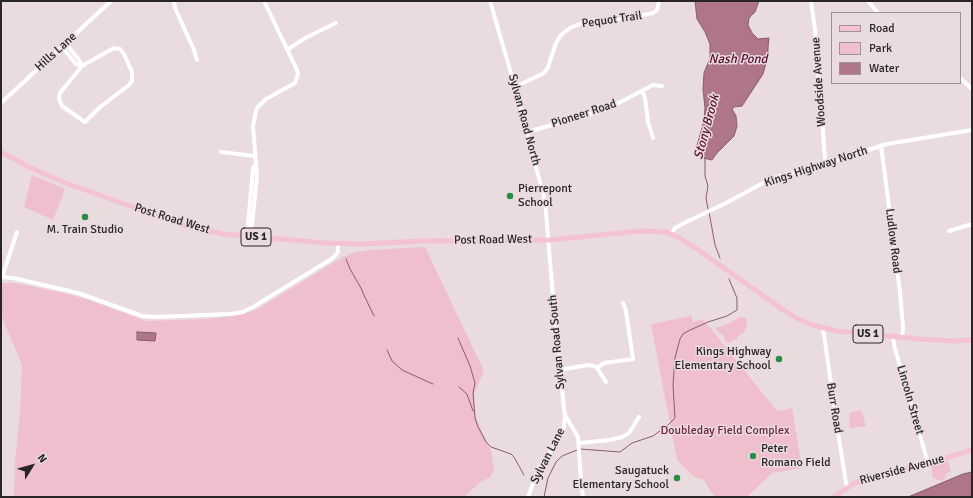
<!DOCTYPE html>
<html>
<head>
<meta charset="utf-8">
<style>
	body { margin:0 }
	#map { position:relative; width:973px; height:498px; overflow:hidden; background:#eadbdf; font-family:Signika,sans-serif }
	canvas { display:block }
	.frame { position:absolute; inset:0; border:2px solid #292425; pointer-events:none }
	.legend { position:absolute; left:831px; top:12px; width:130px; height:72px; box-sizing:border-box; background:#eadbdf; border:1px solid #9d9295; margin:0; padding:5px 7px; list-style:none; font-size:12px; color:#292425 }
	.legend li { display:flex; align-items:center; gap:8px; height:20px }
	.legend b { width:20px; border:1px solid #9d9295 }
	.north { position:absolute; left:12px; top:446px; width:40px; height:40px; -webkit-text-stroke:3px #eadbdf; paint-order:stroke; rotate:53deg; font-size:11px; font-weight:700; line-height:16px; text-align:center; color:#292425 }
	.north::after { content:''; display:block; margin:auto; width:14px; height:18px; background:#292425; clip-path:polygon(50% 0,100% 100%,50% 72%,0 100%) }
</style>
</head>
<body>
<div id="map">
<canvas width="973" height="498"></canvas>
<div class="frame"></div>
<ul class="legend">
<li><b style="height:5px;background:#f5c2d3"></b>Road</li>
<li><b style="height:11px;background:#efbfce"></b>Park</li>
<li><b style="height:11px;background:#af7689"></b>Water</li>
</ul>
<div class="north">N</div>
</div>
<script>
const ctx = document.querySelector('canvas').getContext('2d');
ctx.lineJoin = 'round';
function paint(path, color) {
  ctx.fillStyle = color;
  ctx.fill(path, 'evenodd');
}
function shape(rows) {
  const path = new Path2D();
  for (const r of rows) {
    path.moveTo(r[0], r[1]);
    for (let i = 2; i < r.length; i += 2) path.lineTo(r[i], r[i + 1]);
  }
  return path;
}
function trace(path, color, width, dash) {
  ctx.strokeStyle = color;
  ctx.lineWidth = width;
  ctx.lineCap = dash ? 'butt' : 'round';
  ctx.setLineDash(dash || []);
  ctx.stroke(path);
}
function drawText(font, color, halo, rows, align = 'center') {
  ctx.font = font + ' Signika,sans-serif';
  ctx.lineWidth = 3;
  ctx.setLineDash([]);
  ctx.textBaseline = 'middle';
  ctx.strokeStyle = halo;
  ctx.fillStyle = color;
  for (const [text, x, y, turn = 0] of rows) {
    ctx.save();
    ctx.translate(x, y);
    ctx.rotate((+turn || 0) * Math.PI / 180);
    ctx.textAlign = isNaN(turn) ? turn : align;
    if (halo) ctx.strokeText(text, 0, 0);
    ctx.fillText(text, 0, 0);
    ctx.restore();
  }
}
paint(shape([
	[32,175,65,189,53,220,24,207],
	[425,247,484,371,474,394,476,418,491,450,494,471,490,477,481,482,466,495,461,497,14,497,15,462,20,412,22,365,1,315,1,283,15,283,68,294,89,300,146,321,208,319,234,316,256,310,341,258,352,253,370,250],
	[691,316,693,322,703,319,777,411,792,408,802,468,772,473,747,497,716,497,711,492,704,480,693,476,677,460,651,324],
	[740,317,746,318,747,321,746,328,744,332,737,337,737,340,734,339,730,343,726,342,723,335,716,330,716,328,730,323],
	[861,410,866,426,850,428,849,413],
	[948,461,951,472,948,472,946,475,944,480,942,481,933,478,931,466]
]), '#efbfce');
const water = shape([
	[695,1,759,1,755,12,749,18,748,25,752,33,758,39,769,38,768,48,768,56,763,74,742,106,734,107,732,109,736,116,737,126,734,136,717,153,712,160,703,158,696,149,704,121,705,108,703,89,704,73,710,58,710,44,705,32,697,19,695,1],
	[137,332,156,333,155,341,137,340,137,332],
	[972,472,972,497,908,497,963,474,972,472]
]);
paint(water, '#af7689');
trace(water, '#875d6b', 1);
trace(shape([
	[705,159,705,176,708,186,706,198,708,209],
	[709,212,715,245,720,258],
	[346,259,350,269,361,288,363,293,374,316],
	[458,338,470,366,475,383,473,393,475,418,478,427,486,442,491,447,511,454,514,457,524,475],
	[387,350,392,361,402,370,433,384],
	[459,387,467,394,473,411],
	[580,449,620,452,632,443,653,436,668,425,675,418,673,385,675,358,680,339,683,334,688,331,708,322,727,316,737,310,737,298,729,279],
	[544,497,548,478,556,462,562,456,577,450]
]), '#875d6b', 1);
trace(shape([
	[174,1,175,8,194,50,197,60],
	[490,1,515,87,545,201,553,297,564,409,565,415,578,437,581,481,583,497],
	[811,1,815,30,825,159,827,164],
	[868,1,878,13],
	[62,47,76,64,82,66,80,61,66,44],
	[114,48,120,49,124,54,132,72,132,81,129,85,99,108,85,122,62,106,59,99,60,93,82,66,114,48],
	[288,49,307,37,336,23],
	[960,78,972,89],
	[515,87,544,73,548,67,556,43,561,35,570,28,585,22,594,20,622,19,653,13,657,10,659,1],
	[642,91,645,98,648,122,653,138],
	[1,103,111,1],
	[527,132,605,110,653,85,662,86],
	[881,145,900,292,903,328,902,337],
	[221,152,254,156],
	[255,165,253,168,248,224,249,236,252,225,257,176,253,126,255,116,257,108,266,99,295,83,298,74,297,70,264,1],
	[949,231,972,224],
	[671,234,675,228,682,224,726,203,763,183,776,177,820,166,887,144,972,130],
	[1,277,13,278,78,293,142,316,156,317,230,314,243,312,253,307,333,258,338,252,338,244],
	[2,277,17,232],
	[823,328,839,439,846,483,848,487],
	[893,336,894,345,928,463],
	[597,368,604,363,633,359,626,311,623,303],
	[559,370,588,365,594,366,597,368,606,382],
	[579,443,610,440,622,437,629,433,639,417],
	[528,497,539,468,563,433,565,416]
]), '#fff', 4);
trace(shape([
	[1,152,29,167,63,182,186,226,223,234,326,243,362,244,422,241,549,240,641,231,666,232,676,236,694,247,782,309,798,319,812,325,837,331,919,339,954,341,972,340],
	[834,497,853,484,867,478,939,460,972,450]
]), '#f5c2d3', 5);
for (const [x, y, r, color] of [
	[510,196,4,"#288d42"],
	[85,217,4,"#288d42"],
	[779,359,4,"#288d42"],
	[753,456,4,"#288d42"],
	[677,478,4,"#288d42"]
]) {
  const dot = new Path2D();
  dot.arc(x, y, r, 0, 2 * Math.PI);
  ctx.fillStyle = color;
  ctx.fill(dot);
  trace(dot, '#eadbdf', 1.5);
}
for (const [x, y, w] of [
	[256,237,30],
	[868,334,30]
]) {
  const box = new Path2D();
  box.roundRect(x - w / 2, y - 9, w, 18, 3);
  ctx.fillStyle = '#eadbdf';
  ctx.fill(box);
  trace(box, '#292425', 1);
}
drawText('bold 11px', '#292425', null, [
	["US 1",256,237],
	["US 1",868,334]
]);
drawText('12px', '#292425', '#eadbdf', [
	["Pequot Trail",612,20,-8],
	["Hills Lane",56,52,-42],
	["Woodside Avenue",819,82,-94],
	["Pioneer Road",584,114,-18],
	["Sylvan Road North",524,120,75],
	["Kings Highway North",816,167,-18],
	["Post Road West",172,219,17],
	["Post Road West",493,240,-1],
	["Ludlow Road",893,241,83],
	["Sylvan Road South",557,342,-95],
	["Lincoln Street",910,400,74],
	["Burr Road",834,408,81],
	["Sylvan Lane",548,456,-63],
	["Riverside Avenue",902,470,-15]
]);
drawText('12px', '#292425', '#eadbdf', [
	["Pierrepont",518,189],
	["School",518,203],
	["M. Train Studio",85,230,"center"],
	["Kings Highway",771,352,"right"],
	["Elementary School",771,366,"right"],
	["Peter",761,449],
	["Romano Field",761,463],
	["Saugatuck",669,471,"right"],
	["Elementary School",669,485,"right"]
], 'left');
drawText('12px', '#6b2441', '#eadbdf', [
	["Doubleday Field Complex",725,431]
]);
drawText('italic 13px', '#571030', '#eadbdf', [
	["Nash Pond",738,60],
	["Stony Brook",707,127,-75]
]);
</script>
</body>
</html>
